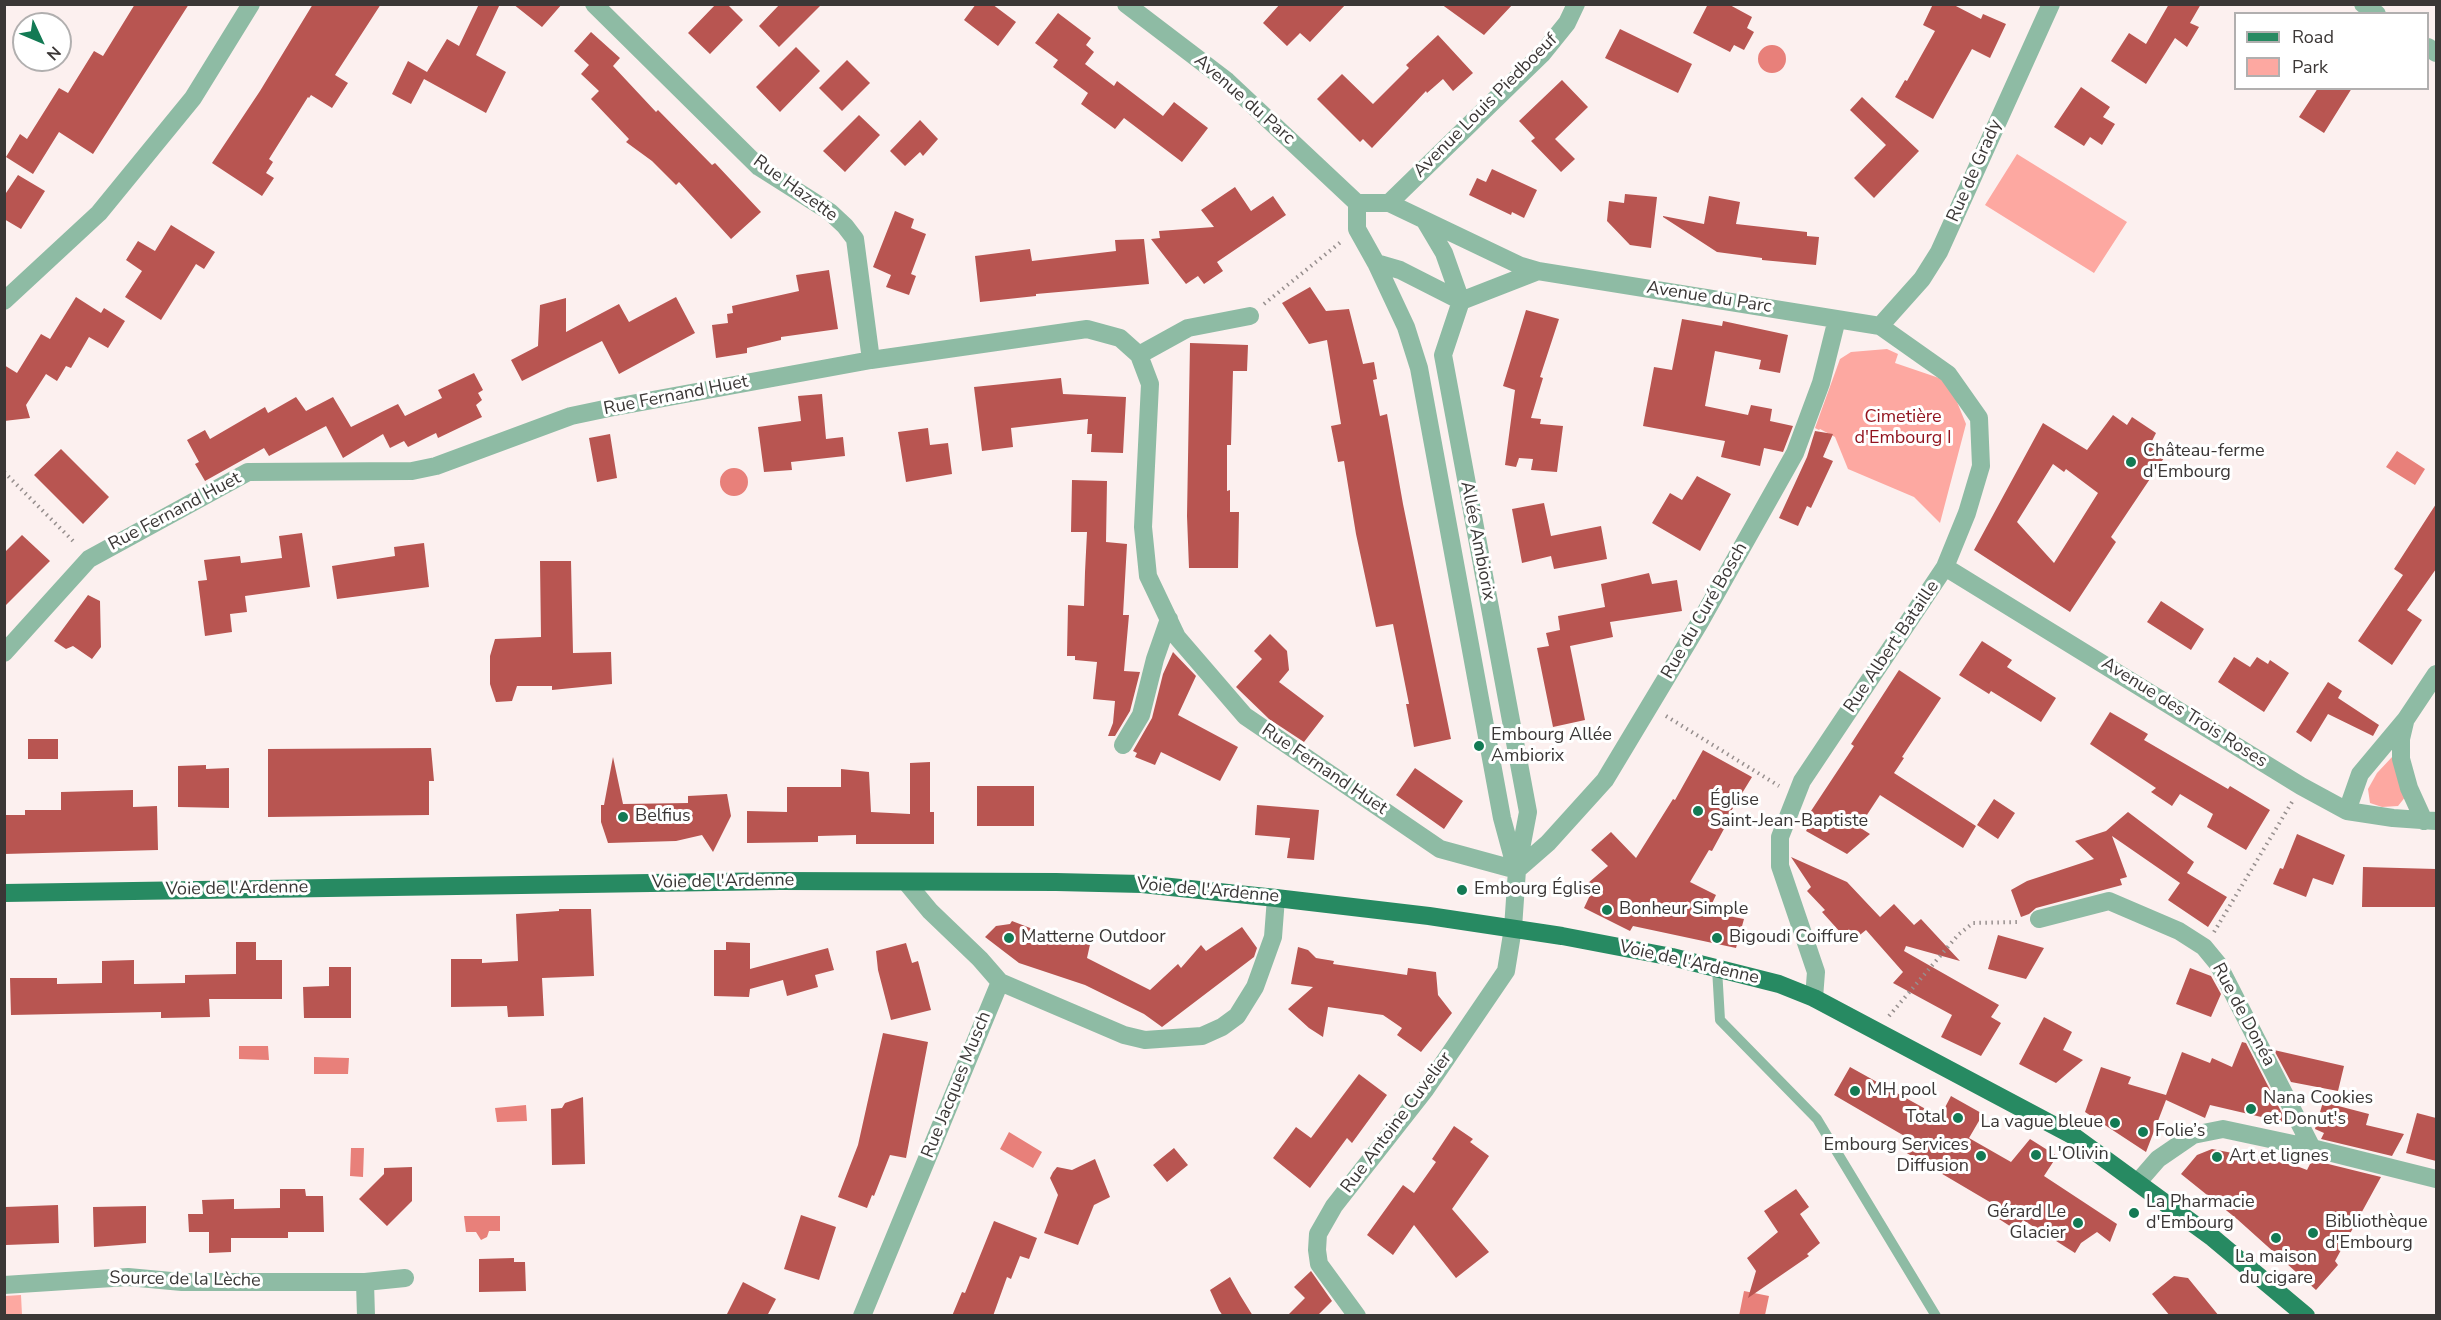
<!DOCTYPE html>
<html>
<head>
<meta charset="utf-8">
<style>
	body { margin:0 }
	#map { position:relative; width:2441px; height:1320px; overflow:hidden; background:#fcf0ef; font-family:"Nunito Sans",sans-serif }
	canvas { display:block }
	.frame { position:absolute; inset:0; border:6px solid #3b3736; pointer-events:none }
	.legend { position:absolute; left:2234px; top:12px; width:195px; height:78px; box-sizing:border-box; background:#fff; border:2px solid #b1afaf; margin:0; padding:8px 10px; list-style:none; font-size:18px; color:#3b3736 }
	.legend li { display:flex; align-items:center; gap:12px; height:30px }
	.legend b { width:30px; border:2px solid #b1afaf }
	.north { position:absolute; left:12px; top:12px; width:60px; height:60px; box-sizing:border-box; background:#fff; border:2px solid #b1afaf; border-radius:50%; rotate:134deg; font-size:16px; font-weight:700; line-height:24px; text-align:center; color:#3b3736 }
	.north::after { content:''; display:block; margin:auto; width:21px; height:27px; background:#137a54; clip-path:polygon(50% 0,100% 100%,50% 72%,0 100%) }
</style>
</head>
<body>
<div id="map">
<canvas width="2441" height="1320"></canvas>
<div class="frame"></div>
<ul class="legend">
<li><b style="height:8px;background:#278a62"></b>Road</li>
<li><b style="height:16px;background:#fda8a1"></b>Park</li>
</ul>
<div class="north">N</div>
</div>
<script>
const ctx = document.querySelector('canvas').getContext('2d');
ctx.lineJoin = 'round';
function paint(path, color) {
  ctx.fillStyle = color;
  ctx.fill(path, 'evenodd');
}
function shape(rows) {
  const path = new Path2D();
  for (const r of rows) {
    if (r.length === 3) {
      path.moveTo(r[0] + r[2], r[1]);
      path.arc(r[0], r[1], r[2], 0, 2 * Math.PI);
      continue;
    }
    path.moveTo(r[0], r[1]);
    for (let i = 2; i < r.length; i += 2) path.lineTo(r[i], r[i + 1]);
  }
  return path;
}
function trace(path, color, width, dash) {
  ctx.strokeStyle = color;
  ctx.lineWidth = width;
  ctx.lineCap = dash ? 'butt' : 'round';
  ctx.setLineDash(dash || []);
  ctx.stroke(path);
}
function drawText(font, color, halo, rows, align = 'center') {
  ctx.font = font + ' "Nunito Sans",sans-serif';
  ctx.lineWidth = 6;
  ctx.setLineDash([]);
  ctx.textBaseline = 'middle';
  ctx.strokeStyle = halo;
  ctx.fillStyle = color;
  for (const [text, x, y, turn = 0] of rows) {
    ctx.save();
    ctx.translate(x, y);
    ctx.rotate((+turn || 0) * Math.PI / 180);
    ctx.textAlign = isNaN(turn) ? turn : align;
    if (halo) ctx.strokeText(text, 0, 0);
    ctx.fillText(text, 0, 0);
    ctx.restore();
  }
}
paint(shape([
	[2017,154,2127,222,2094,273,1985,205],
	[1887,349,1898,354,1895,363,1942,379,1955,397,1966,424,1940,523,1914,497,1848,469,1835,437,1820,429,1819,430,1815,428,1840,359,1851,352],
	[2393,756,2406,796,2398,806,2382,807,2370,803,2368,789,2377,773],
	[21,1295,22,1315,5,1315,5,1296]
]), '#fda8a1');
paint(shape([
	[1772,59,14],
	[2397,451,2425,469,2415,485,2386,467],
	[734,482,14],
	[239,1046,268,1046,269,1060,239,1059],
	[314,1057,349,1058,348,1074,314,1074],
	[526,1105,527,1121,497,1122,495,1108],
	[1009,1132,1042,1152,1033,1168,1000,1149],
	[351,1148,364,1148,363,1177,350,1176],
	[464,1216,500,1216,500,1231,489,1231,487,1237,481,1240,476,1232,466,1232],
	[1744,1291,1769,1296,1765,1315,1739,1316]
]), '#e8807a');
paint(shape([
	[135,4,189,4,93,154,59,132,33,174,6,157,20,134,27,139,59,88,68,93,94,51,103,56],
	[313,4,381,4,335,75,348,83,332,108,311,95,309,98,308,97,269,159,273,162,266,173,274,178,262,196,212,163,260,91],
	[479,4,500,4,476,55,506,72,486,113,424,79,411,104,392,94,408,61,427,72,447,39,459,46],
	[513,4,562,4,542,27],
	[716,4,727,4,743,20,710,54,688,33],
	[780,4,822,4,779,47,759,26],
	[976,4,992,4,1016,22,998,46,964,20],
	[1280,4,1346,4,1310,42,1300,33,1287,46,1263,23],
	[1441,4,1513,4,1484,35],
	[1708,4,1728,4,1752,17,1747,28,1754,32,1744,50,1734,45,1730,52,1693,33],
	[1933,4,1952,4,1981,19,1983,14,2006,24,1990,58,1972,49,1933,119,1895,97,1905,80,1907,81,1935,31,1923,25],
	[2169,4,2201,4,2190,23,2199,27,2187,47,2175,38,2146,84,2111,61,2129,33,2146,44],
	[1058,13,1091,38,1086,45,1094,52,1085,64,1114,86,1117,81,1163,116,1174,102,1208,128,1182,162,1124,118,1115,129,1081,104,1088,93,1053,67,1058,60,1035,43],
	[1620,29,1692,64,1678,93,1605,58],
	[591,32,620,58,613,66,656,112,658,110,712,165,715,163,761,212,731,239,679,182,676,185,652,161,626,142,629,139,591,99,599,91,581,74,589,65,574,51],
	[1438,35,1473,73,1453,91,1443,79,1427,93,1426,91,1372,148,1363,139,1360,142,1317,99,1342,74,1373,104,1409,68,1406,65],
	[796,47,820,71,780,112,756,87],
	[847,60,870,83,842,111,819,88],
	[1562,80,1588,107,1555,139,1575,159,1561,172,1531,141,1535,138,1519,121],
	[2081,87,2110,107,2103,117,2115,124,2102,145,2090,137,2084,146,2054,127],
	[2318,88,2352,88,2324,133,2299,117],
	[1862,97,1919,151,1874,198,1854,178,1886,145,1850,110],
	[859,115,880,135,845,172,823,151],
	[920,120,938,139,923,156,920,152,905,166,890,151],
	[1492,169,1537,190,1524,218,1512,212,1511,215,1469,195,1477,178,1486,182],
	[18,175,45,191,21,229,4,219,4,196],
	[1235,187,1251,211,1273,196,1286,215,1217,262,1223,271,1204,284,1198,276,1186,284,1151,239,1160,238,1159,231,1214,227,1201,210],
	[1625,194,1657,197,1651,248,1630,245,1607,221,1609,201,1624,203],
	[1709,196,1740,202,1736,224,1807,232,1807,236,1819,237,1816,265,1762,260,1762,258,1717,252,1663,217,1663,216,1704,224],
	[895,211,914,219,911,228,926,234,911,274,916,276,909,295,886,287,891,275,873,267],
	[171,225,215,252,204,269,196,264,161,320,125,297,142,271,126,260,138,241,155,251],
	[1144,239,1149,284,1036,294,1036,296,980,302,975,256,1030,249,1032,261,1116,251,1115,240],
	[829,270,838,329,781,337,781,340,747,348,747,353,716,358,712,325,728,323,727,314,733,313,732,306,799,291,796,275],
	[1310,287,1326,311,1349,309,1363,364,1374,362,1377,379,1373,380,1380,416,1387,414,1403,504,1451,739,1414,747,1406,704,1409,704,1393,624,1376,627,1356,534,1344,461,1338,462,1331,426,1341,424,1327,340,1309,344,1282,303],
	[76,297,101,313,104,308,125,321,108,348,89,337,71,368,66,366,57,381,46,374,26,405,30,418,4,421,4,365,17,373,41,334,50,339],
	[676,297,695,333,619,374,602,341,522,381,511,360,538,346,540,305,566,298,566,332,619,304,629,322],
	[1526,310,1559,319,1540,377,1543,378,1531,418,1541,419,1540,424,1563,426,1557,472,1531,470,1533,459,1519,458,1516,467,1505,465,1515,390,1503,386],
	[1682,319,1722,326,1723,321,1788,335,1780,373,1759,369,1761,360,1715,351,1705,406,1748,415,1751,405,1772,409,1770,421,1793,426,1783,452,1764,448,1760,466,1721,457,1725,441,1643,426,1654,367,1672,370],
	[1190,343,1248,345,1247,371,1233,371,1231,445,1227,445,1227,491,1230,490,1230,512,1239,512,1238,568,1189,568,1187,516],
	[474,373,483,390,478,393,482,400,476,405,482,417,438,438,436,433,408,447,404,441,390,448,383,434,343,458,326,426,269,456,264,448,205,481,195,464,199,462,187,440,205,430,210,439,265,407,268,413,296,397,306,411,333,397,351,427,398,404,405,416,442,398,438,390],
	[1061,378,1063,394,1126,397,1123,453,1091,452,1092,434,1087,434,1088,419,1011,428,1013,447,982,451,974,387],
	[822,394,826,439,843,437,845,456,791,462,792,470,764,472,758,427,801,421,798,396],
	[2113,415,2127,425,2132,417,2156,433,2152,441,2168,452,2111,537,2116,542,2070,612,1974,550,2043,423,2087,450],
	[2053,464,2064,472,2066,469,2098,493,2054,563,2017,522],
	[928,428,930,445,948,443,952,474,906,482,898,432],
	[1815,431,1833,434,1823,457,1833,461,1811,508,1807,506,1798,526,1779,518,1807,457],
	[610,434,617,478,597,482,589,438],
	[61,449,109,497,83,524,34,475],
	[1697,476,1731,494,1700,551,1652,523,1670,493,1682,500],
	[1072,480,1107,481,1106,542,1127,544,1123,615,1129,615,1124,671,1140,672,1130,711,1115,736,1108,736,1113,723,1115,701,1093,699,1097,662,1075,660,1075,656,1067,656,1068,605,1084,606,1085,572,1087,532,1071,532],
	[1544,503,1551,536,1601,526,1607,559,1554,569,1551,556,1522,563,1512,509],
	[2436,504,2436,569,2407,610,2422,620,2392,665,2358,641,2403,575,2394,569],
	[302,533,310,587,245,596,247,612,230,614,232,632,205,636,198,581,207,580,204,560,240,556,241,563,282,558,279,536],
	[22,535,50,561,4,607,4,553],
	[424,543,429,587,337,599,332,566,395,556,394,547],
	[540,561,571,561,573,653,611,652,612,684,552,690,552,686,517,686,512,701,496,702,490,684,490,656,495,639,541,637],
	[1649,573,1652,584,1677,580,1682,611,1610,622,1613,637,1570,646,1585,720,1553,727,1537,648,1549,646,1546,633,1560,630,1558,616,1605,607,1601,584],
	[88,595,100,601,101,647,92,659,73,646,66,649,54,641],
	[2161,601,2204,629,2191,650,2147,622],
	[1270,634,1287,651,1289,670,1279,682,1324,716,1304,742,1269,719,1236,687,1262,659,1254,651],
	[1982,641,2012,660,2007,667,2056,698,2041,722,1991,691,1989,694,1959,675],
	[1173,652,1196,676,1178,715,1238,747,1220,781,1161,752,1155,765,1135,757,1137,753,1133,751,1152,718,1163,674],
	[2234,657,2250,667,2257,657,2268,664,2270,660,2289,673,2264,712,2218,682],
	[1899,670,1941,698,1902,757,1904,758,1894,773,1976,826,1963,848,1880,795,1859,827,1870,834,1847,854,1806,831,1813,818,1809,814,1854,746,1851,744],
	[2328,682,2342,691,2338,698,2379,725,2373,736,2328,714,2311,742,2296,732],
	[2110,712,2148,734,2144,740,2228,789,2230,786,2270,810,2246,850,2207,827,2213,814,2180,794,2172,806,2151,792,2156,788,2090,744],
	[28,739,58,739,58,759,28,759],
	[431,748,434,781,429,781,429,815,268,817,268,749],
	[1703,750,1752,777,1722,826,1725,827,1712,851,1709,850,1690,882,1716,895,1708,912,1744,919,1736,948,1633,926,1630,931,1584,908,1592,891,1588,883,1608,866,1591,850,1611,832,1636,858,1673,799,1675,800],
	[613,757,623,804,688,803,688,796,727,794,731,816,713,852,702,835,676,841,608,843,601,822,601,805,604,805],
	[930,762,930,812,934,812,934,844,856,844,856,835,818,836,818,842,747,843,747,811,787,812,787,787,841,787,841,769,869,772,871,812,910,814,910,763],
	[206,765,206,769,229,768,229,808,178,807,178,766],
	[1415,768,1463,801,1444,829,1396,795],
	[977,786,1034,786,1034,826,977,826],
	[133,790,133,807,157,806,158,850,4,854,4,815,25,815,25,810,61,810,61,792],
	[1994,799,2015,813,1998,839,1977,825],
	[1257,805,1319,810,1314,860,1287,858,1290,838,1255,835],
	[2128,812,2194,862,2187,873,2227,897,2208,927,2168,900,2180,883,2112,836,2127,877,2120,879,2122,885,2036,908,2029,914,2021,917,2011,890,2027,881,2094,859,2075,841,2106,831],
	[2297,834,2345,855,2333,885,2313,878,2306,897,2273,884,2280,868,2283,869],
	[1791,857,1847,882,1880,917,1894,904,1914,925,1921,919,1960,961,1906,946,1904,951,1999,1005,1991,1017,2001,1023,1981,1056,1941,1037,1952,1015,1893,983,1903,972,1866,930,1850,943,1822,912,1825,910,1807,891,1811,887],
	[2363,867,2436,869,2436,907,2362,907],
	[559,909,591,909,594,976,542,978,544,1016,508,1017,507,1006,451,1007,451,959,482,959,482,963,518,961,516,914,559,911],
	[1012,921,1064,941,1067,932,1091,940,1087,958,1150,990,1178,964,1181,968,1201,945,1206,951,1242,927,1257,948,1254,957,1162,1027,1144,1014,1085,985,1019,963,985,937,996,926,1010,924],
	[1998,935,2044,948,2026,979,1988,969],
	[236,942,256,942,256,960,282,960,282,999,209,999,210,1017,161,1018,161,1012,11,1015,10,978,57,978,57,984,102,983,102,961,134,960,134,984,185,983,185,975,236,974],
	[726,942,750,943,750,969,828,948,834,970,815,975,818,987,787,996,783,980,750,989,749,997,714,996,714,950,726,950],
	[906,943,912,963,918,961,931,1010,891,1020,878,970,876,951],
	[1298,947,1308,950,1316,958,1334,961,1333,964,1407,975,1408,968,1436,972,1438,995,1452,1013,1421,1052,1397,1035,1402,1028,1383,1015,1328,1007,1323,1037,1309,1028,1288,1009,1313,987,1291,984],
	[329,967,351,967,351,1018,304,1018,303,987,329,986],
	[2190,968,2211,976,2221,994,2211,1017,2176,1004],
	[2044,1017,2072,1032,2063,1050,2083,1060,2056,1083,2019,1064],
	[883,1033,928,1042,906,1158,890,1155,874,1196,872,1195,867,1208,838,1197,858,1145],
	[2242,1042,2246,1043,2287,1123,2210,1105,2205,1118,2166,1100,2146,1152,2085,1112,2101,1067,2131,1077,2128,1084,2166,1095,2182,1052,2210,1063,2212,1058,2232,1067],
	[2274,1050,2344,1066,2338,1091,2291,1082],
	[1850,1067,1940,1117,1951,1096,1983,1114,1969,1138,2011,1162,2030,1139,2057,1156,2044,1176,2117,1224,2110,1242,2097,1232,2081,1243,2075,1253,2023,1220,2016,1230,1999,1219,2005,1211,1905,1152,1913,1141,1834,1095],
	[1359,1074,1387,1095,1352,1143,1347,1138,1310,1188,1273,1158,1296,1127,1311,1138],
	[583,1097,585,1164,552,1165,551,1109,562,1108,565,1103],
	[2323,1102,2369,1114,2366,1125,2404,1134,2392,1156,2321,1139,2324,1133,2315,1129],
	[2417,1113,2436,1118,2436,1161,2406,1153],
	[1454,1126,1473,1139,1470,1142,1489,1156,1452,1209,1489,1252,1456,1278,1414,1225,1393,1255,1367,1235,1403,1185,1414,1193,1436,1162,1432,1159],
	[1174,1148,1188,1165,1167,1182,1153,1165],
	[2212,1149,2294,1165,2307,1170,2312,1160,2381,1177,2335,1261,2338,1265,2316,1290,2237,1219,2181,1174,2197,1155],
	[1095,1159,1110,1197,1094,1205,1078,1245,1044,1233,1058,1195,1050,1178,1053,1172,1057,1167,1072,1170],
	[412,1167,412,1201,387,1226,359,1199,384,1174,384,1168],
	[280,1189,305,1189,306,1196,323,1196,324,1232,288,1232,288,1238,231,1238,231,1252,209,1253,209,1232,189,1232,188,1214,203,1214,202,1200,234,1199,234,1209,280,1208],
	[1796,1189,1809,1207,1800,1214,1820,1243,1807,1254,1809,1256,1748,1298,1756,1271,1747,1258,1778,1232,1764,1211],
	[58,1205,59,1243,6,1245,5,1207],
	[146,1206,146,1243,94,1247,93,1207],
	[801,1215,836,1227,819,1280,784,1269],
	[994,1221,1037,1238,1029,1259,1020,1256,1011,1279,1007,1277,993,1316,952,1316,962,1292,965,1293],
	[514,1258,514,1262,525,1262,526,1291,479,1292,479,1259],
	[1311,1271,1332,1301,1317,1316,1287,1316,1305,1298,1294,1287],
	[2174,1276,2188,1278,2219,1316,2170,1316,2152,1294],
	[1230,1277,1240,1295,1253,1316,1223,1316,1219,1310,1210,1290],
	[743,1282,776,1299,767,1316,726,1316]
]), '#b85551');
trace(shape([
	[1264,304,1342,241],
	[4,472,76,544],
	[1666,716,1779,786],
	[2214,932,2292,802],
	[1889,1016,1958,935,1973,923,2019,922]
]), '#978f8e', 4, [1.5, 4.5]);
trace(shape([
	[1717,968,1720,1020,1817,1119,1936,1316]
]), '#8ebba4', 10);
trace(shape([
	[594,4,759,167,830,212,845,226,855,239,871,360],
	[1126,4,1227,81,1357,203,1389,203,1521,266,1538,271,1880,326,1948,374,1979,418,1981,466,1967,513,1945,567,1802,781,1780,837,1780,866,1816,972,1814,998],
	[2363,4,2377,14],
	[2428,47,2436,53],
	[1357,203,1357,229,1376,263,1406,327,1419,368,1502,818,1515,866],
	[1389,203,1542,54,1567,23,1576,4],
	[1376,263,1400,270,1461,301,1538,271],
	[4,301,99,213,193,98,251,4],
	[1880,326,1922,279,1939,252,2051,4],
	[1139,355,1188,328,1250,316],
	[1945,567,2301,786,2347,811,2393,818,2436,821],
	[4,653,89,559,248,472,412,471,436,466,571,416,609,408,871,360,1087,329,1120,338,1139,355,1150,384,1143,527,1148,576,1177,637,1245,716,1440,849,1517,870],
	[2405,722,2401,739,2401,759,2409,788,2424,821],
	[1123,745,1141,715,1155,659,1169,619],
	[2347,811,2360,774,2406,719,2436,674],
	[1517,870,1548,843,1605,780,1700,622,1795,453,1821,383,1837,319],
	[2039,919,2109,901,2179,931,2204,947,2218,964,2312,1148],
	[1000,982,1124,1035,1145,1040,1202,1036,1222,1027,1237,1016,1255,987,1273,937,1276,898],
	[2138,1182,2158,1159,2193,1135,2223,1129,2312,1148,2436,1179],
	[365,1282,366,1316],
	[4,1285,128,1277,182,1282,365,1282,405,1278],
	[862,1316,1000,982,980,959,930,911,906,882],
	[1357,1316,1319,1264,1317,1250,1318,1234,1334,1206,1425,1090,1506,971,1513,928,1517,870,1528,812,1443,355,1461,301,1444,253,1425,221]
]), '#8ebba4', 18);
trace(shape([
	[4,893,780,881,1056,882,1142,884,1276,898,1429,916,1562,936,1672,957,1779,984,1814,998,2072,1135,2213,1238,2306,1316]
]), '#278a62', 18);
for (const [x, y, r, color] of [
	[2131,462,6,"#137a54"],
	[1479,746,6,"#137a54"],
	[1698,811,6,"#137a54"],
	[623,817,6,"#137a54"],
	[1462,890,6,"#137a54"],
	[1607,910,6,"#137a54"],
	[1009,938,6,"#137a54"],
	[1717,938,6,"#137a54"],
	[1855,1091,6,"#137a54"],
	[2251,1109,6,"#137a54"],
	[1958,1118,6,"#137a54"],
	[2115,1123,6,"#137a54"],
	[2143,1132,6,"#137a54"],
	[2036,1155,6,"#137a54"],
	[1981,1156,6,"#137a54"],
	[2217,1157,6,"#137a54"],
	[2134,1213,6,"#137a54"],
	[2078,1223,6,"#137a54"],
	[2313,1233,6,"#137a54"],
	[2276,1238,6,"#137a54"]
]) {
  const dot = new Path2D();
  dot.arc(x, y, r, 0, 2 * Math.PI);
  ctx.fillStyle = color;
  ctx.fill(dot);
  trace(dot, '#fff', 2);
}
drawText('18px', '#3b3736', '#fff', [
	["Avenue du Parc",1244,100,41],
	["Avenue Louis Piedboeuf",1486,106,-45],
	["Rue de Grady",1975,171,-66],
	["Rue Hazette",795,189,36],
	["Avenue du Parc",1709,298,9],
	["Rue Fernand Huet",676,396,-11],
	["Rue Fernand Huet",175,512,-28],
	["Allée Ambiorix",1477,541,79],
	["Rue du Curé Bosch",1705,611,-60],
	["Rue Albert Bataille",1892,647,-56],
	["Avenue des Trois Roses",2184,713,32],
	["Rue Fernand Huet",1324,770,34],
	["Voie de l'Ardenne",723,882,-1],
	["Voie de l'Ardenne",237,889,-1],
	["Voie de l'Ardenne",1208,891,5],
	["Voie de l'Ardenne",1689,963,13],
	["Rue de Donéa",2243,1015,62],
	["Rue Jacques Musch",957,1085,-68],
	["Rue Antoine Cuvelier",1397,1123,-53],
	["Source de la Lèche",185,1280,1]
]);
drawText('18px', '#92131e', '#fff', [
	["Cimetière",1903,418],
	["d'Embourg I",1903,439]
]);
drawText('18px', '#3b3736', '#fff', [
	["Château-ferme",2143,452],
	["d'Embourg",2143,473],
	["Embourg Allée",1491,736],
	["Ambiorix",1491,757],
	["Église",1710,801],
	["Saint-Jean-Baptiste",1710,822],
	["Belfius",635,817],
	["Embourg Église",1474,890],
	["Bonheur Simple",1619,910],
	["Matterne Outdoor",1021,938],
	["Bigoudi Coiffure",1729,938],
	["MH pool",1867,1091],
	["Nana Cookies",2263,1099],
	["et Donut's",2263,1120],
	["Total",1946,1118,"right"],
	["La vague bleue",2103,1123,"right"],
	["Folie’s",2155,1132],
	["Embourg Services",1969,1146,"right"],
	["Diffusion",1969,1167,"right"],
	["L'Olivin",2048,1155],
	["Art et lignes",2229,1157],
	["La Pharmacie",2146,1203],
	["d'Embourg",2146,1224],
	["Gérard Le",2066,1213,"right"],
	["Glacier",2066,1234,"right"],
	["Bibliothèque",2325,1223],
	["d'Embourg",2325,1244],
	["La maison",2276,1258,"center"],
	["du cigare",2276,1279,"center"]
], 'left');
</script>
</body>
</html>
